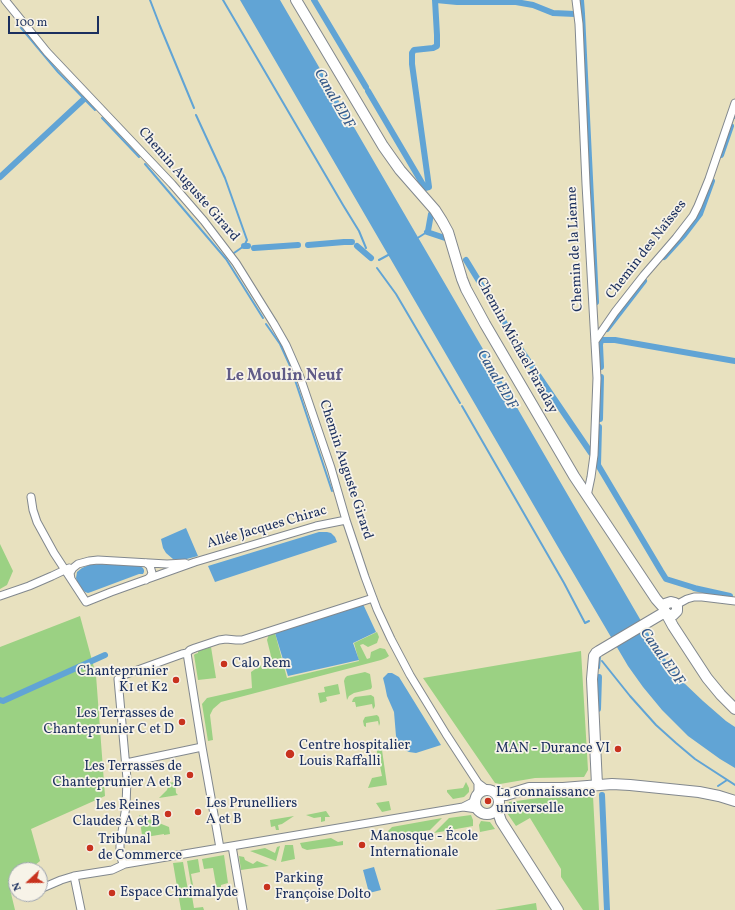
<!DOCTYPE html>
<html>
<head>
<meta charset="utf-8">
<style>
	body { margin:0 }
	#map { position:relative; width:735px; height:910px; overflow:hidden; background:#e8e1bf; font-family:Vollkorn,serif }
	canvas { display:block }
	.north { position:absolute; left:8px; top:862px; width:40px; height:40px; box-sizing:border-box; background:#f7f3e8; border:1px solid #9fa5b1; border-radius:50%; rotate:248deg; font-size:11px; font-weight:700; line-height:16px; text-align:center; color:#1b2f5e }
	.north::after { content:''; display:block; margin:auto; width:14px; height:18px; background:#c8321e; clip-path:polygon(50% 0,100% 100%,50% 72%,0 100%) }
	.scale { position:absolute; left:8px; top:16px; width:91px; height:18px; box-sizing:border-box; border:2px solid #1b2f5e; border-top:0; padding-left:5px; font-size:12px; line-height:14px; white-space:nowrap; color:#1b2f5e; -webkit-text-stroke:3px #f7f3e8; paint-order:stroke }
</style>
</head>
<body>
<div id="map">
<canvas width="735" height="910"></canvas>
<div class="north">N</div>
<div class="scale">100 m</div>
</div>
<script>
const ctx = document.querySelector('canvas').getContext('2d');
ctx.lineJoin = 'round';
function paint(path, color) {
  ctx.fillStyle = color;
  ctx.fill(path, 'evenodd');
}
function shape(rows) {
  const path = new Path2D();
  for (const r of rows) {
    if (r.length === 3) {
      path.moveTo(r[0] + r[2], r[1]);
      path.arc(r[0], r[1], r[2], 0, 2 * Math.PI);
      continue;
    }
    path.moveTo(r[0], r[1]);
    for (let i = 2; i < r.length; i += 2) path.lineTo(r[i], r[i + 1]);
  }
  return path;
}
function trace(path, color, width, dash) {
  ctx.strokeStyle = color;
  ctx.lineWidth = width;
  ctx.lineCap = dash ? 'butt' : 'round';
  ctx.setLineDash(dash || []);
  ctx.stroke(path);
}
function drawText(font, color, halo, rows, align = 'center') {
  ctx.font = font + ' Vollkorn,serif';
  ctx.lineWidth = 3.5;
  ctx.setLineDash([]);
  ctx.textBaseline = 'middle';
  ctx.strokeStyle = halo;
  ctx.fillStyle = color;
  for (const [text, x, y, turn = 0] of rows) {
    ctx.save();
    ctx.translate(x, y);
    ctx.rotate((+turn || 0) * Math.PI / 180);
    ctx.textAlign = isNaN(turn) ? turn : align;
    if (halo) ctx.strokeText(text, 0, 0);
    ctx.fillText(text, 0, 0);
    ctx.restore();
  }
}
paint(shape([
	[0,544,13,571,7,585,0,589],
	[80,616,96,675,105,796,31,829,40,861,29,870,16,870,16,880,9,885,15,910,0,910,0,647],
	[377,632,379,637,377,643,368,647,363,644,360,645,367,659,370,658,371,652,380,648,385,649,389,656,386,658,381,660,221,702,213,709,210,715,213,740,208,741,202,704,207,698,252,688,251,672,261,665,262,669,265,669,271,661,271,656,267,640,269,634,275,633,287,678,359,661,354,643],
	[211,647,216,678,198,680,194,655,195,654,198,653,198,651],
	[581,651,588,770,584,777,535,778,500,784,495,783,423,678],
	[365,672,370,674,372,687,371,689,354,693,349,696,347,700,344,681,345,678,347,676],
	[338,684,340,694,326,697,327,701,320,703,318,693,325,692,324,687],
	[371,695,374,697,375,706,374,708,373,709,372,704,356,707,357,711,355,702,352,702,353,699,355,697],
	[377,715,379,717,380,723,379,726,378,721,366,723,366,727,364,726,363,721,365,717],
	[376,747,380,748,382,750,387,785,368,788,372,778,382,776],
	[175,782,176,793,178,795,159,798,167,790,168,787,168,783],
	[466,782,469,788,469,792,464,797,453,799,447,792,447,790,463,788],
	[593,796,599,910,583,910,561,877,561,869,530,818,516,826,507,813,507,809,509,802,538,798],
	[389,801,391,810,382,812,376,803],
	[326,811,330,817,325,817,325,821,321,822,321,817,314,818,306,815],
	[139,815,169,827,170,834,164,835,164,834,146,837,145,835,142,835],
	[471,815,473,820,473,826,434,833,449,818],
	[294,816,282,824,278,825,279,830,276,830,275,826,271,827,270,820],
	[442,818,430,830,382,838,381,835,385,834,392,827],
	[481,821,490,822,495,829,480,832,479,825],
	[331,838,338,842,343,841,343,845,307,850,302,848,300,843],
	[285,845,293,845,295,859,281,862],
	[280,846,276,861,250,851,265,848,275,853,277,847],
	[224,855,228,883,221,885,221,890,216,889,217,887,213,886,216,885,213,868,204,869,202,859],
	[239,856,244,857,245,860,253,864,257,861,269,866,241,870],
	[198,859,200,872,191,874,195,896,193,896,187,861],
	[183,862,189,896,192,896,194,908,203,907,204,910,181,910,173,863],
	[536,903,537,910,495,910]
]), '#9bd183');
paint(shape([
	[240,0,280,0,651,638,668,663,683,682,703,701,726,721,735,727,735,768,720,759,688,736,662,710,643,687,628,666,558,547],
	[186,528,198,556,183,560,173,559,166,553,163,548,161,539],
	[319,532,327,532,331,533,335,537,337,542,215,582,208,566],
	[100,564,140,566,143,568,144,570,144,572,143,574,139,574,91,592,88,593,85,592,79,586,76,578,77,572,82,568,89,565],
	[363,604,376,632,353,643,359,660,288,676,275,633],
	[388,673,392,673,399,677,441,745,416,753,409,752,405,750,399,743,396,736,394,712,387,696,385,686,383,678],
	[374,867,381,890,369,893,363,870]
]), '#61a4d5');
trace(shape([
	[150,0,160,26,194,108],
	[223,0,343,205,359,231,366,248],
	[17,23,58,72,95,110],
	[196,115,225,178,247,240,244,246,234,253],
	[102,118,139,157],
	[145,164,226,259,263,318],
	[416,239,427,232],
	[379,260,390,254],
	[377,268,396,294,460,403],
	[266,324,280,344,291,368,332,491],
	[462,406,564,583,585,623,589,621],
	[351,546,357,563],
	[602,661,630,696,656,725,676,743,695,759,735,785],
	[599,668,600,657],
	[718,786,727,780]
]), '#61a4d5', 2);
trace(shape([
	[314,0,366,87],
	[436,0,457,2,516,2,533,5,553,13,575,14],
	[581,0,582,14,596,302],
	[368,91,425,188,429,187,412,64,412,53,414,50,433,48,437,46,437,35,435,0],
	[735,116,735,115],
	[721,155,731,126],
	[0,177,84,99],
	[431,214,428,231,427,232,445,238],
	[308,245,344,242,352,242],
	[244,246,248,246],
	[357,246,371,258],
	[254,248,298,245],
	[664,257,684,235,700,214,712,181],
	[466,260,523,353,591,453],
	[607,329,644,281],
	[601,367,600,345,601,340,615,340,735,361],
	[600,419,601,377],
	[599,427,598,465,661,571,666,579,695,588],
	[694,588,730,596],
	[0,700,3,701,105,655],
	[598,709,599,677],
	[602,795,607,910]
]), '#61a4d5', 6);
const street = shape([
	[5,0,47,52,172,184,204,221,236,263,274,324,286,345,300,377,331,468,346,520,365,577,377,609,391,639,410,675,446,734,478,783,486,789],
	[576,0,579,24,586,184,597,378,594,455,591,477,587,496],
	[595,341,615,312,644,275,676,238,693,216,698,206,709,179,735,103],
	[31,497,33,510,37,522,54,553,86,602,111,592,195,562,316,526,346,520],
	[146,563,150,566,152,573,150,577,146,580],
	[71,579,70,573,73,568,78,564,89,561,98,560,167,564,185,563],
	[0,596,29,586,52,576,69,568],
	[676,605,687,599,694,597,702,597,735,601],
	[187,653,202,747,220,848],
	[187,653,190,650,195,648,219,640,226,639,236,640,242,640,373,598],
	[126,763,202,747],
	[478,783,478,793],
	[463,807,475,801],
	[232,846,243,910],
	[123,864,120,854,120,845,126,806,127,779,118,679,121,676,182,654,187,653],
	[74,876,81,910],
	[40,889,61,880,74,876,112,870,125,864,463,807,477,809]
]);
const secondary = shape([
	[296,0,383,146,400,170,435,210,442,221,448,232,462,279,466,289,485,324,574,476,656,599,664,608],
	[664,608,665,604,671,602,675,603,677,607,677,611,673,615,669,615,665,612],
	[667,615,673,626,707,678,721,695,735,709],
	[597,785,592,679,594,656,596,653,599,651,665,612],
	[487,802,12],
	[496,793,506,795,529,788,563,788,612,784,630,785,699,792,719,796,735,801],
	[497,809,501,821,558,910]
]);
trace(street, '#82888e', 9);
trace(secondary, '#82888e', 12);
trace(street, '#fff', 7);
trace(secondary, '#fff', 10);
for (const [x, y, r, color] of [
	[224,664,4,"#c8321e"],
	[176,680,4,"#c8321e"],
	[182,722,4,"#c8321e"],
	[618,749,4,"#c8321e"],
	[290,754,5,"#c8321e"],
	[190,775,4,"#c8321e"],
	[488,801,4,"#c8321e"],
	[198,812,4,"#c8321e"],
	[168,814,4,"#c8321e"],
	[362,845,4,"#c8321e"],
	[90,848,4,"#c8321e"],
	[267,887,4,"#c8321e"],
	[112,893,4,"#c8321e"]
]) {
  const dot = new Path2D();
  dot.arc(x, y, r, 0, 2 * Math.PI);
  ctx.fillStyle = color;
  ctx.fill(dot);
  trace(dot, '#f7f3e8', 1.5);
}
drawText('14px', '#1b2f5e', '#f7f3e8', [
	["Chemin Auguste Girard",188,185,49],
	["Chemin de la Lienne",576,249,-93],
	["Chemin des Naïsses",647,250,-52],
	["Chemin Michael Faraday",516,346,61],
	["Chemin Auguste Girard",345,470,72],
	["Allée Jacques Chirac",267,528,-16]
]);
drawText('14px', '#1b2f5e', '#f7f3e8', [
	["Calo Rem",232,664],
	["Chanteprunier",168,672,"right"],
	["K1 et K2",168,688,"right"],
	["Les Terrasses de",174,714,"right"],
	["Chanteprunier C et D",174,730,"right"],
	["Centre hospitalier",299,746],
	["Louis Raffalli",299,762],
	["MAN - Durance VI",610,749,"right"],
	["Les Terrasses de",182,767,"right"],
	["Chanteprunier A et B",182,783,"right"],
	["La connaissance",496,793],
	["universelle",496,809],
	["Les Prunelliers",206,804],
	["A et B",206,820],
	["Les Reines",160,806,"right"],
	["Claudes A et B",160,822,"right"],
	["Manosque - École",370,837],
	["Internationale",370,853],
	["Tribunal",98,840],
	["de Commerce",98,856],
	["Parking",275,879],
	["Françoise Dolto",275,895],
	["Espace Chrimalyde",120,893]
], 'left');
drawText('italic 15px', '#345888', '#f7f3e8', [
	["Canal EDF",333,99,60],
	["Canal EDF",496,380,60],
	["Canal EDF",661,657,55]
]);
drawText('bold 16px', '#605b87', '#f7f3e8', [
	["Le Moulin Neuf",284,377]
]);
</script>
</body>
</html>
